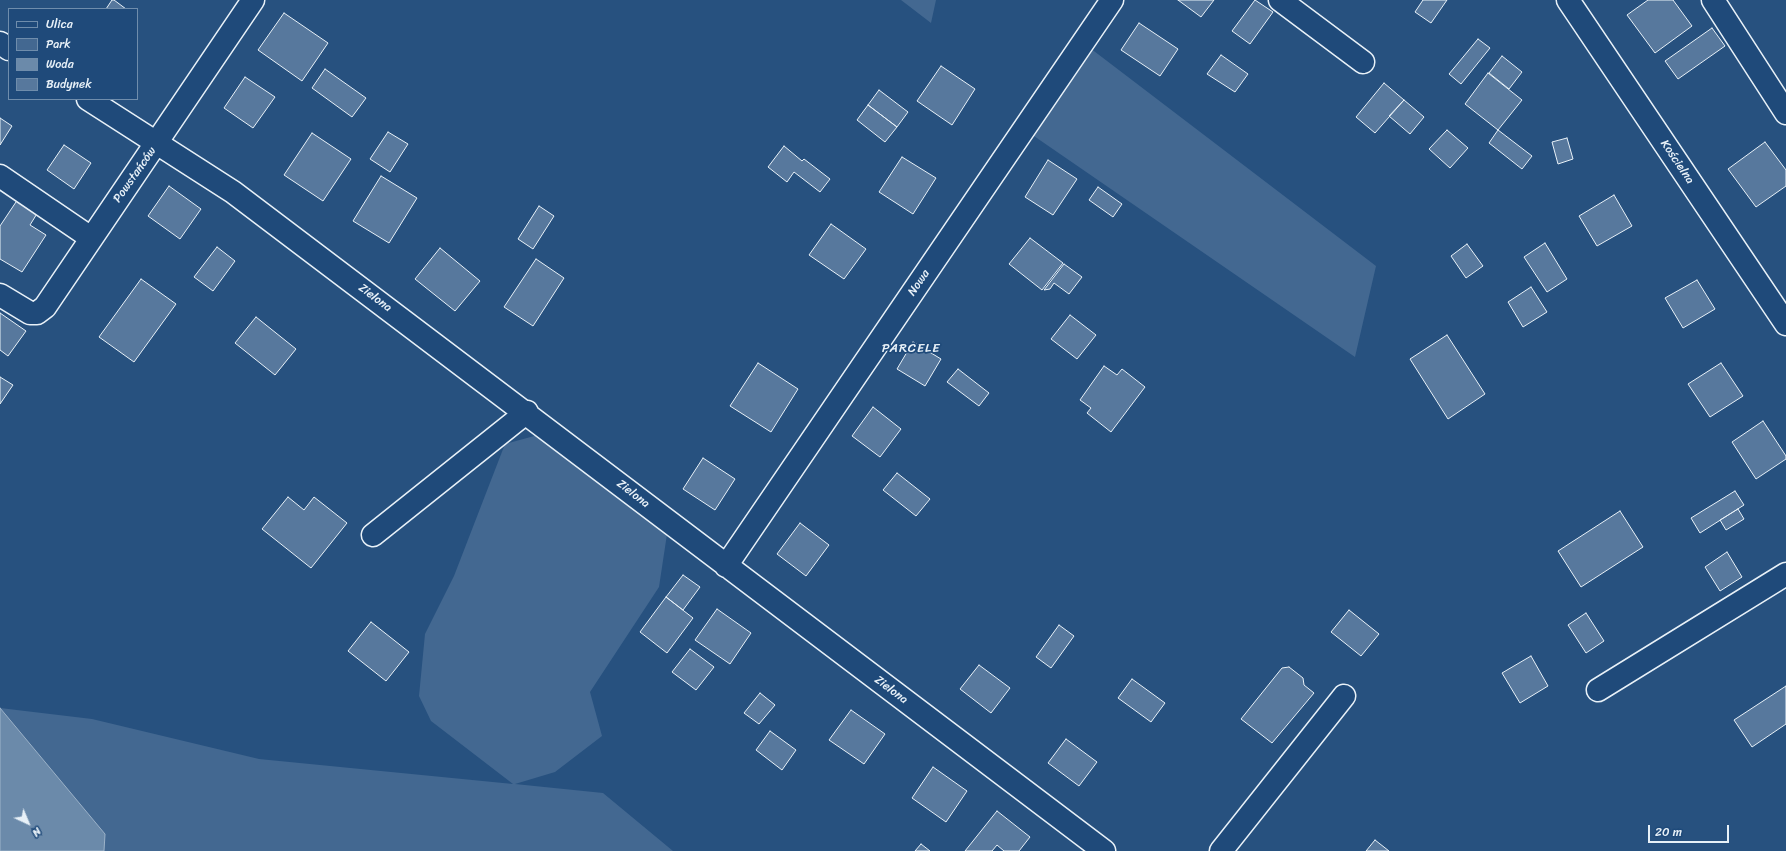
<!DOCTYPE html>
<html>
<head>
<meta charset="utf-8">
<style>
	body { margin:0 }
	#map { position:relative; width:1786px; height:851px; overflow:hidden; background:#27517f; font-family:Sriracha,sans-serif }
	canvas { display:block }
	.legend { position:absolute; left:8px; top:8px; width:130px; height:92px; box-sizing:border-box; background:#1f4a7a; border:1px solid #6f8dac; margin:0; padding:5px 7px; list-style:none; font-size:12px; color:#e8f1f8 }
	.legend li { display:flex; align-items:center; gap:8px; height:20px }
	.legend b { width:20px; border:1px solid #6f8dac }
	.north { position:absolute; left:8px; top:803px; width:40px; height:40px; -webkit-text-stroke:3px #1f4a7a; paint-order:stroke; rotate:136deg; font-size:11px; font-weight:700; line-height:16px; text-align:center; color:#e8f1f8 }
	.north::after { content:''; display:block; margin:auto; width:14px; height:18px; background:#e8f1f8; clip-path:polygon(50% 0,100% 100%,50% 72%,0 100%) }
	.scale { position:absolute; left:1648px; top:825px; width:81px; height:18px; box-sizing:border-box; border:2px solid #e8f1f8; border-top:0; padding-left:5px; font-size:12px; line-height:14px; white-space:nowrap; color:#e8f1f8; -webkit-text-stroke:3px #1f4a7a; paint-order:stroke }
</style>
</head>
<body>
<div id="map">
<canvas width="1786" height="851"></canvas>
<ul class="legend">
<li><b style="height:5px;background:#1f4a7a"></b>Ulica</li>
<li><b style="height:11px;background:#436891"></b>Park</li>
<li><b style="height:11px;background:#6b8aaa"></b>Woda</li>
<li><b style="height:11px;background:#57789d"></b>Budynek</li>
</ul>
<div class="north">N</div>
<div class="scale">20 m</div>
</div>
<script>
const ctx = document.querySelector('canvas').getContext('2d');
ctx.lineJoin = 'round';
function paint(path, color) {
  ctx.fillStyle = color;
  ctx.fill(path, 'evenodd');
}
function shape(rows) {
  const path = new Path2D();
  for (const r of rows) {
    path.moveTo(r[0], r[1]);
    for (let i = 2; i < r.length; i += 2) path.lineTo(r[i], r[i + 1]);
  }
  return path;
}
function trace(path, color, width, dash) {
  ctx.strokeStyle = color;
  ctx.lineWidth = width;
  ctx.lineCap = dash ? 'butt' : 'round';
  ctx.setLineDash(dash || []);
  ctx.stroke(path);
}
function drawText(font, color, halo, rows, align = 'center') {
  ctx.font = font + ' Sriracha,sans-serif';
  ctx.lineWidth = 3.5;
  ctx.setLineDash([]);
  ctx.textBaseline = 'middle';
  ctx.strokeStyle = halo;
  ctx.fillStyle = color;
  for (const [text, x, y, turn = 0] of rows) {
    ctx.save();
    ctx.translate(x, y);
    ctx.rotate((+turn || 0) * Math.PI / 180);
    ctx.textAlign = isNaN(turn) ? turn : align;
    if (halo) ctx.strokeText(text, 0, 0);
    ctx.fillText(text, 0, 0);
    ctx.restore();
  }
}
paint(shape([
	[901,0,936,0,931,23],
	[1090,48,1376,266,1355,357,1031,134],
	[538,435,667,534,659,587,590,692,602,736,555,772,515,784,603,793,673,851,104,851,105,834,0,708,92,719,259,759,513,784,431,721,419,696,425,634,454,576,505,444]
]), '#436891');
const water = shape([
	[0,708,105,834,104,851,0,851,0,708]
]);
paint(water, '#6b8aaa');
trace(water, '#9db3c9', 1);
const building = shape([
	[112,0,114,0,126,9,106,9,112,0],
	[1178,0,1214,0,1201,17,1178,0],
	[1255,0,1273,12,1250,44,1232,31,1255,0],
	[1423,0,1447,0,1431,23,1415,12,1423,0],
	[1648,0,1673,0,1692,26,1655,53,1627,15,1648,0],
	[284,13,328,43,302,81,258,50,284,13],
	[1139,23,1178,49,1160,76,1121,50,1139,23],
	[1712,28,1725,46,1678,79,1665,61,1712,28],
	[1478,39,1490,48,1461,84,1449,74,1478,39],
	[1221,55,1248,74,1235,92,1207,74,1221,55],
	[1502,56,1522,72,1509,89,1489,73,1502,56],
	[941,66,975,89,952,125,917,101,941,66],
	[325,69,366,98,352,117,312,88,325,69],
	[1488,73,1522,100,1498,130,1465,104,1488,73],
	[245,77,275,97,253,128,224,108,245,77],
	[1384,83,1404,100,1375,133,1356,117,1384,83],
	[879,90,908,112,897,127,868,105,879,90],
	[1404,100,1424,117,1410,134,1389,116,1404,100],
	[868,105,897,127,885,142,857,120,868,105],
	[0,118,12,126,0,145,0,118],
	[1447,130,1468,148,1450,168,1429,149,1447,130],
	[1498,130,1532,156,1522,169,1489,143,1498,130],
	[388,132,408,144,390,172,370,159,388,132],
	[312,133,351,159,323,201,284,175,312,133],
	[1567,138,1573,159,1558,164,1552,142,1567,138],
	[1765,142,1786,170,1786,186,1756,207,1728,169,1765,142],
	[64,145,91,163,74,189,47,170,64,145],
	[784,146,802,161,804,159,830,179,820,192,794,172,787,182,768,167,784,146],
	[902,157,936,178,913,214,879,192,902,157],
	[1048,160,1077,179,1053,215,1025,197,1048,160],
	[381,176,417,198,389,243,353,221,381,176],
	[169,186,201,209,180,239,148,216,169,186],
	[1098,187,1122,204,1113,217,1089,200,1098,187],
	[1614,195,1632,226,1597,246,1579,216,1614,195],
	[18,199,38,212,30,225,46,235,22,272,0,259,0,226,18,199],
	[539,206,554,216,533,249,518,239,539,206],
	[831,224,866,249,844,279,809,255,831,224],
	[1030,238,1063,263,1042,290,1009,264,1030,238],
	[1545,243,1567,279,1547,292,1524,257,1545,243],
	[1467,244,1483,266,1466,278,1451,256,1467,244],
	[217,247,235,261,213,291,194,277,217,247],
	[440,248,480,281,455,311,415,279,440,248],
	[536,259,564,278,533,326,504,307,536,259],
	[1064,264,1082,277,1069,294,1054,283,1050,289,1044,290,1064,264],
	[141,279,176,304,134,362,99,337,141,279],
	[1697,280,1715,309,1683,328,1665,298,1697,280],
	[1531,287,1547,312,1523,327,1508,302,1531,287],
	[0,313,26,331,8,356,0,350,0,313],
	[1070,315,1096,335,1077,359,1051,339,1070,315],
	[256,317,296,349,275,375,235,343,256,317],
	[1447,335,1485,394,1448,419,1410,359,1447,335],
	[913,342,941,359,925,386,897,369,913,342],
	[758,363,798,389,771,432,730,406,758,363],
	[1721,363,1743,396,1710,417,1688,384,1721,363],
	[1104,366,1117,375,1122,369,1145,387,1111,432,1087,413,1091,408,1080,400,1104,366],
	[958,369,989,393,979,406,947,382,958,369],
	[0,377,13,385,0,404,0,377],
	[873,407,901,429,880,457,852,436,873,407],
	[1763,421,1786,456,1786,459,1756,479,1732,442,1763,421],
	[703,458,735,479,715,510,683,489,703,458],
	[897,473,930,499,916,516,883,490,897,473],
	[1735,491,1744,505,1700,533,1691,518,1735,491],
	[288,497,304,510,314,497,347,523,311,568,262,529,288,497],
	[1738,509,1744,519,1726,530,1720,520,1738,509],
	[1620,511,1643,547,1581,587,1558,551,1620,511],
	[800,523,829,545,806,576,777,554,800,523],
	[1727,552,1742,577,1720,591,1705,567,1727,552],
	[683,575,700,587,683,610,666,597,683,575],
	[666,597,693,618,667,653,640,632,666,597],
	[717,609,751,633,730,664,695,640,717,609],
	[1349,610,1379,634,1361,656,1331,632,1349,610],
	[1586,613,1604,641,1586,653,1568,625,1586,613],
	[371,622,409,652,386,681,348,651,371,622],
	[1059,625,1074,636,1051,668,1036,657,1059,625],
	[690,649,714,667,696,690,672,672,690,649],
	[1531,656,1548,686,1520,703,1502,673,1531,656],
	[979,665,1010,688,991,713,960,689,979,665],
	[1289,667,1303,678,1304,685,1314,693,1272,743,1241,719,1282,668,1289,667],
	[1132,679,1165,703,1151,722,1118,698,1132,679],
	[1786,686,1786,724,1752,747,1734,720,1786,686],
	[760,693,775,705,759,724,744,713,760,693],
	[851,710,885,734,864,764,829,740,851,710],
	[770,731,796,750,782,770,756,750,770,731],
	[1066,739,1097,762,1079,786,1048,763,1066,739],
	[933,767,967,791,946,822,912,798,933,767],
	[997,811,1030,837,1019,851,1004,851,997,845,992,851,965,851,997,811],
	[1375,840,1389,851,1366,851,1375,840],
	[921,844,930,851,915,851,921,844]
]);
paint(building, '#57789d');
trace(building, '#e8f1f8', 1);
const minor = shape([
	[1280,0,1363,62],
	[1568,0,1786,324],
	[1713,0,1786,113],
	[0,43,9,49],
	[88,99,233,192,1104,851],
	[0,176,91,238],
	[0,295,30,313,37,313,45,307,253,0],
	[373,535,527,412],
	[726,566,1112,0],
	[1598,690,1786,574],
	[1221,851,1344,696]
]);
trace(minor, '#e8f1f8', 25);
trace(minor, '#1f4a7a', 22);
drawText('12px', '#e8f1f8', '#1f4a7a', [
	["Kościelna",1677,162,56],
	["Powstańców",135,175,-55],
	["Nowa",919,283,-56],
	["Zielona",375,298,37],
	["Zielona",633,494,38],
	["Zielona",891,690,37]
]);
ctx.letterSpacing = '1px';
drawText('13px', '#e8f1f8', '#1f4a7a', [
	["PARCELE",911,349]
]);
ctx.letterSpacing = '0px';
</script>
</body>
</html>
